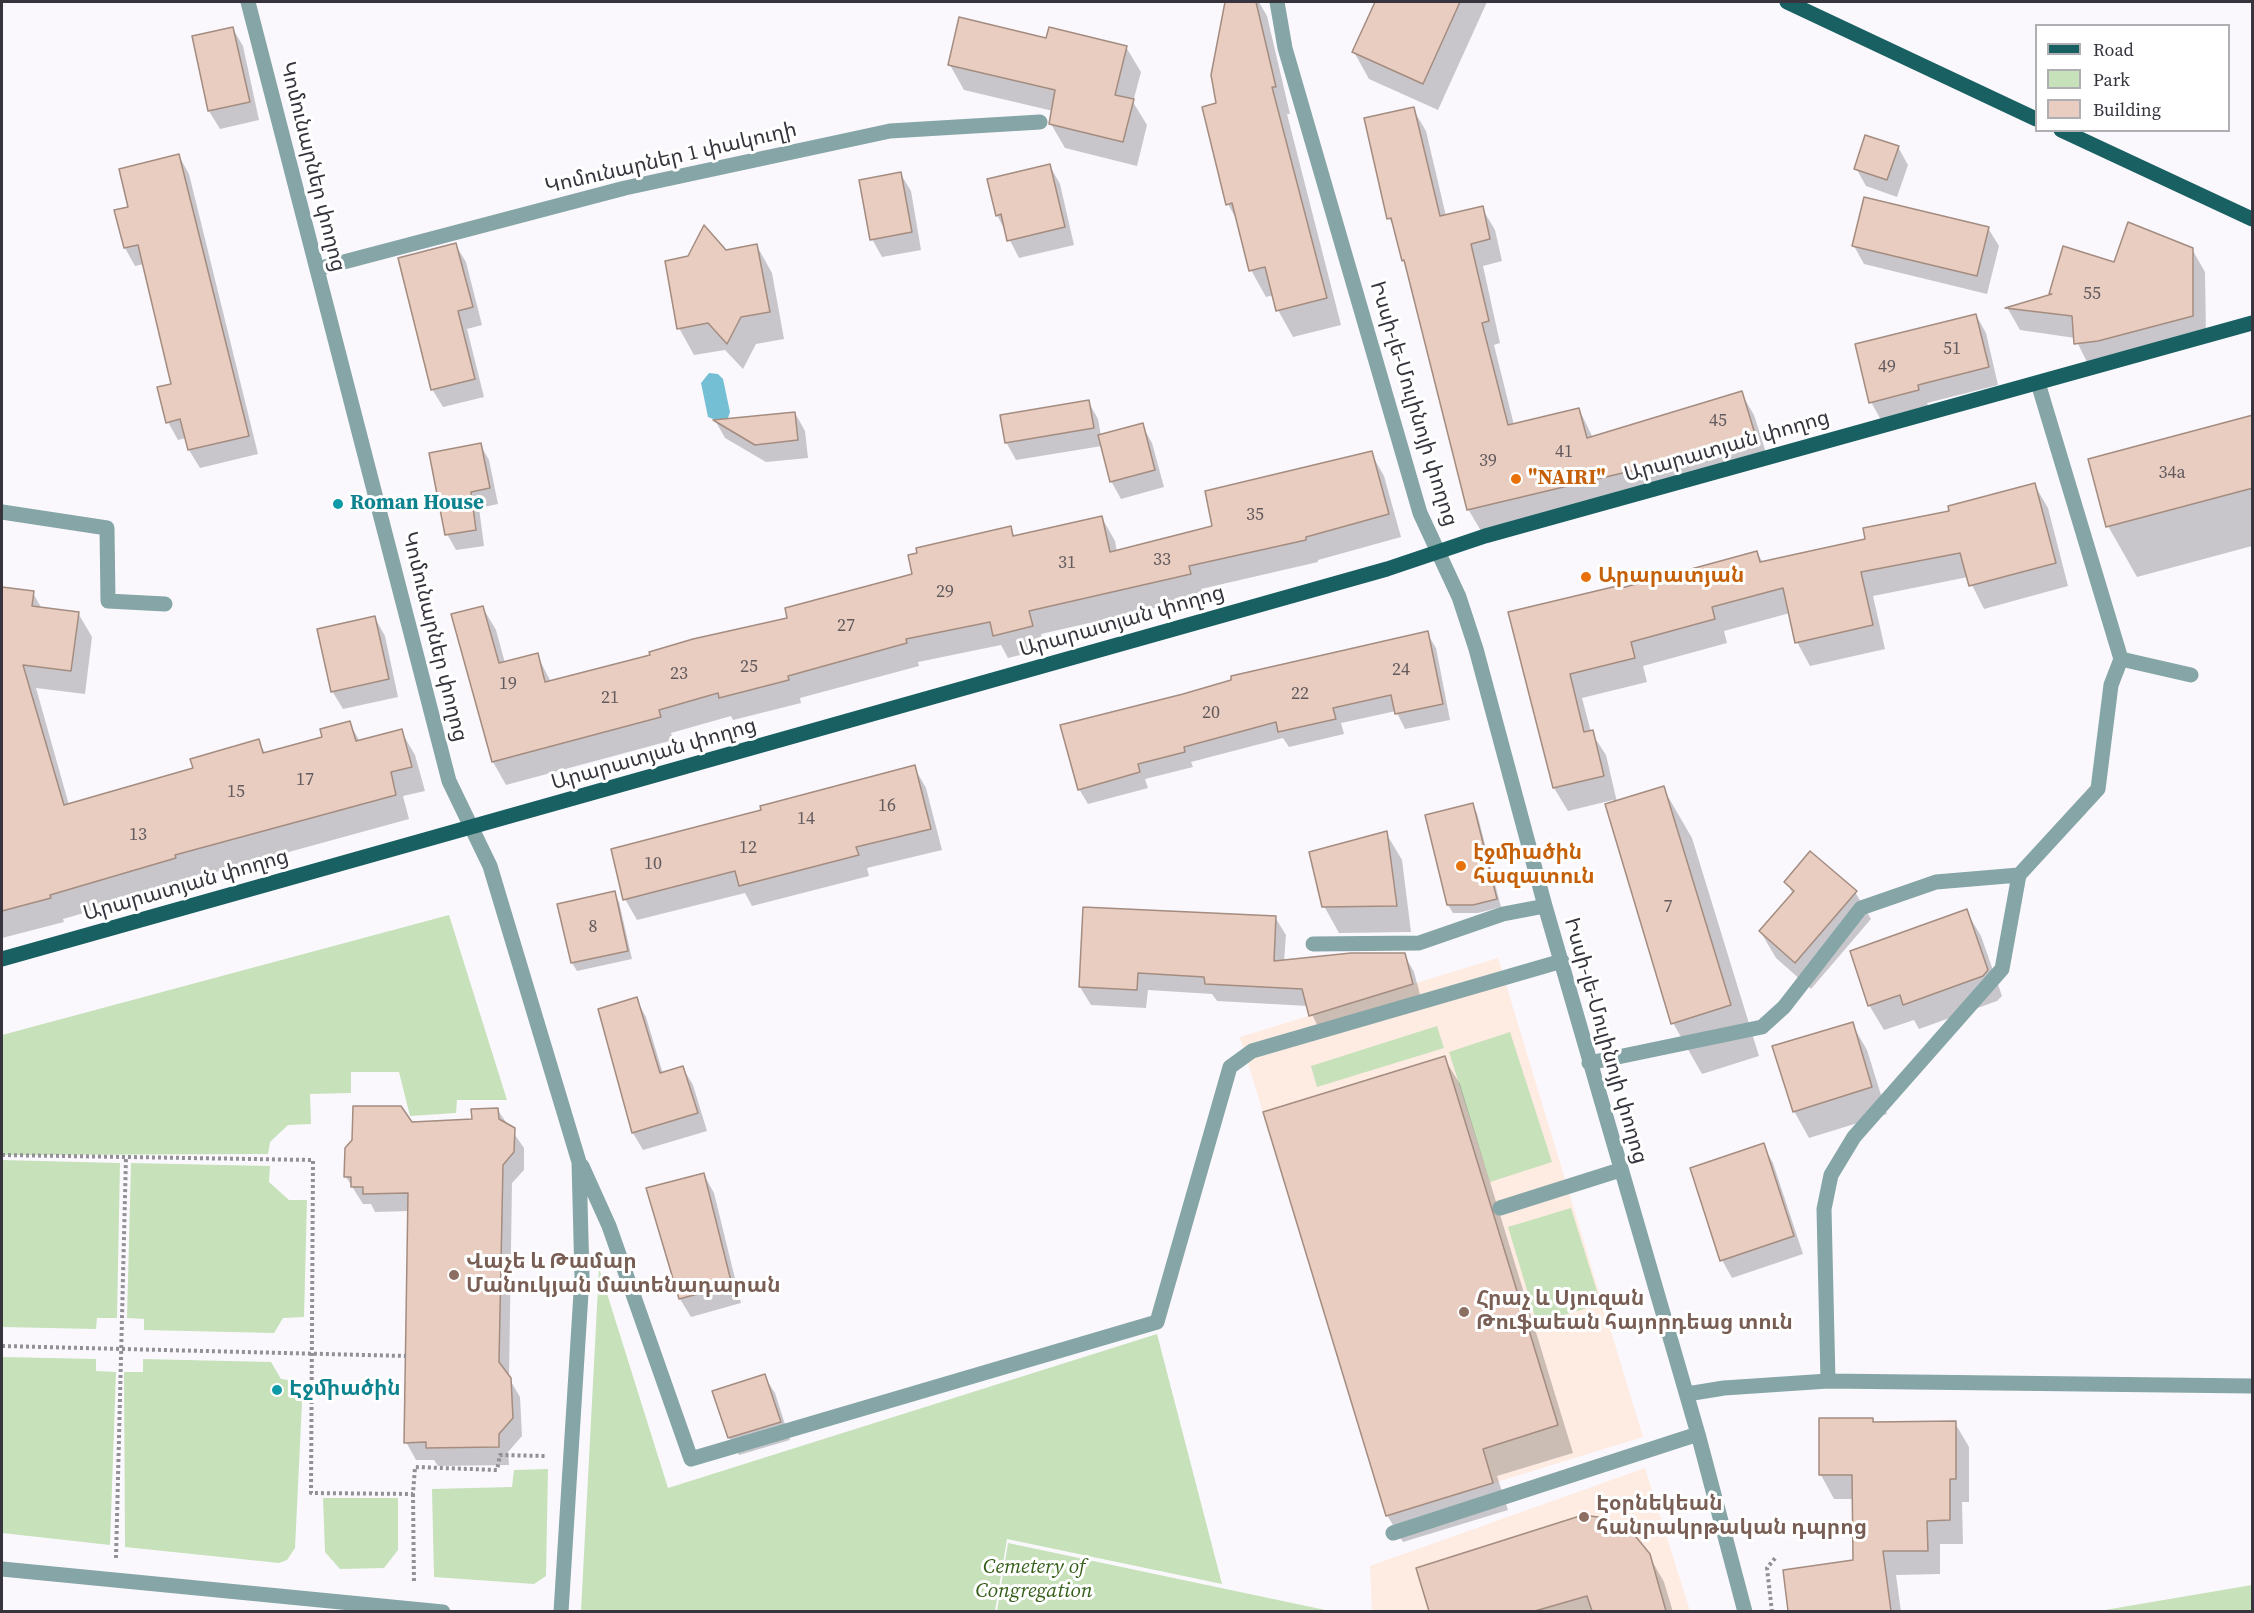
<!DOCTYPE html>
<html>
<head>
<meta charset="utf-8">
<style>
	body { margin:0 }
	#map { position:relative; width:2254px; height:1613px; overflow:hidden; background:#faf8fd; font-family:"Source Serif 4",serif }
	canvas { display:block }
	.frame { position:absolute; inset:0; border:3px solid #37343e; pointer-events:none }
	.legend { position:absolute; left:2035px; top:24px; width:195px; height:108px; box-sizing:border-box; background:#fff; border:2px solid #afaeb2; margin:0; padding:8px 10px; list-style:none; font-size:18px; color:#37343e }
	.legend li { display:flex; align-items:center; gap:12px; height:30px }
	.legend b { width:30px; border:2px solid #afaeb2 }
</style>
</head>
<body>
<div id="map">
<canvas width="2254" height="1613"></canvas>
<div class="frame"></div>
<ul class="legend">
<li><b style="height:8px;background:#186062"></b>Road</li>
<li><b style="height:16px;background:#c7e1ba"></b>Park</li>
<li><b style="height:16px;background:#e8cdc0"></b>Building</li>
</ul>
</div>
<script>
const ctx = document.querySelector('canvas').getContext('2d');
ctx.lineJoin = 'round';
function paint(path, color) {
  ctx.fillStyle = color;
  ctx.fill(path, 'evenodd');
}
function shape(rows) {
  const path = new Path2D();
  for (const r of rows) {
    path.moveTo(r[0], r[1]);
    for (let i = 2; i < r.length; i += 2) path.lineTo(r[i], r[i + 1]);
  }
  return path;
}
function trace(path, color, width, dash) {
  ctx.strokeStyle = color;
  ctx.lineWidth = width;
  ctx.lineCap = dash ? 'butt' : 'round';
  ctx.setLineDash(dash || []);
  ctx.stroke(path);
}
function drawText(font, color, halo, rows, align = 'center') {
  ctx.font = font + ' "Source Serif 4","Noto Sans Armenian",serif';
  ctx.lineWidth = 6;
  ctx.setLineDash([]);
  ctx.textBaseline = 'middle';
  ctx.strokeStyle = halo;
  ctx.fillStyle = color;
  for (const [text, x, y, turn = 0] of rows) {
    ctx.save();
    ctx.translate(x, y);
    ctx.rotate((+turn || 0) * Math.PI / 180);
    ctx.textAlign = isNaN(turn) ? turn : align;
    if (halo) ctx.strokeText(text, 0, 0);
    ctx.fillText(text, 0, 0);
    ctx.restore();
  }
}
paint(shape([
	[1498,958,1643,1437,1386,1516,1240,1037],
	[1645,1468,1690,1611,1372,1611,1370,1566]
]), '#feebe2');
paint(shape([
	[449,915,507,1100,457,1100,456,1113,410,1116,399,1072,351,1072,351,1093,310,1094,311,1124,288,1125,270,1142,268,1154,2,1155,2,1035],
	[1437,1026,1444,1048,1317,1087,1311,1066],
	[1510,1032,1552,1162,1490,1182,1449,1052],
	[2,1160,120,1163,117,1318,97,1318,96,1329,2,1327],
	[131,1163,270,1166,269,1182,289,1200,307,1200,304,1317,283,1318,274,1333,144,1330,144,1319,127,1318],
	[1571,1208,1601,1304,1537,1323,1508,1227],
	[599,1268,668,1488,1157,1334,1222,1584,1007,1539,995,1611,581,1611],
	[2,1357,96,1359,96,1371,116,1372,110,1545,2,1533],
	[143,1359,271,1362,281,1379,303,1382,295,1548,287,1560,279,1563,125,1547,124,1372,143,1372],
	[548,1469,546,1576,534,1584,434,1577,432,1489,512,1487,514,1470],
	[323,1498,398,1498,398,1550,384,1568,340,1569,332,1560,325,1552],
	[1008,1543,1330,1611,997,1611],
	[2252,1585,2252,1611,2099,1611]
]), '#c7e1ba');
paint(shape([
	[709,373,718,374,723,379,730,412,728,418,721,422,708,417,701,383]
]), '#75bfd5');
paint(shape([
	[1227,2,1259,2,1267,16,1290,114,1287,114,1341,325,1293,337,1278,310,1274,295,1266,297,1251,270,1239,224,1228,204,1218,104,1212,75],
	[1377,2,1487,2,1438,110,1369,79,1354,52],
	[233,29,243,46,259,120,220,129,209,111],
	[1047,39,1126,47,1141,72,1133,102,1147,125,1137,166,1065,148,1051,124,1053,111,964,90,950,65],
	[1413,109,1426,131,1446,216,1482,208,1495,230,1502,261,1483,266,1500,343,1494,345,1514,425,1579,409,1593,438,1741,393,1754,415,1767,456,1481,531,1468,509,1407,267,1396,231,1389,218],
	[1898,147,1908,165,1897,197,1866,186,1856,168],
	[179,156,189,174,258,454,200,468,189,450,186,438,178,440,168,422,173,385,144,264,135,266,125,248,116,212,130,208],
	[1050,166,1060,184,1074,245,1019,258,997,215],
	[900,173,911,191,921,250,882,257,872,239],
	[1988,228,1999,246,1987,294,1864,264,1854,246],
	[455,244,466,262,482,325,467,329,484,397,443,407,432,389],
	[757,246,772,273,784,339,756,344,743,369,725,350,694,355,679,328,725,251],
	[2192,249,2205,272,2206,339,2089,366,2075,338,2020,330,2008,309,2052,296,2051,294,2114,264],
	[1976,315,1986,333,1998,385,1927,403,1929,408,1881,420,1871,402],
	[1088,401,1098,419,1101,436,1142,425,1152,443,1164,487,1121,499,1111,481,1102,446,1016,460,1006,442],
	[795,413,805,431,808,458,766,462,725,438,716,422],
	[2252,417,2252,546,2137,577,2108,526],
	[480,444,489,460,498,504,479,508,484,546,456,550,447,534],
	[1371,453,1384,476,1401,537,1318,560,1318,562,1201,589,1203,597,1041,634,1045,649,1008,658,1001,645,918,662,919,666,800,698,801,703,733,720,731,716,671,733,673,740,506,785,493,762,453,615,483,608,496,630,505,663,537,655,551,682,789,619,914,575,1010,528,1015,537,1102,518,1115,541,1117,552,1214,527],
	[2034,484,2048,508,2068,586,1984,609,1968,577,1873,596,1885,649,1810,666,1797,642,1790,613,1724,631,1727,643,1643,666,1647,682,1582,698,1591,732,1606,755,1617,802,1663,788,1692,838,1759,1056,1702,1074,1673,1023,1613,800,1568,811,1554,788,1510,613,1618,590,1757,552,1763,563,1867,540],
	[2,589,33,593,42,609,78,613,92,637,85,694,36,688,69,805,195,769,258,741,266,754,324,739,349,722,360,742,401,731,415,755,425,791,403,796,409,819,187,880,188,883,63,919,64,922,2,938],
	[375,618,385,636,398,697,343,709,332,691],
	[1427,633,1436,648,1450,720,1405,729,1396,711,1341,723,1344,734,1289,747,1283,738,1191,762,1193,767,1145,779,1148,788,1088,804,1079,789],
	[914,767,926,788,942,850,867,868,869,876,752,906,745,893,637,920,625,899,762,811],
	[1472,805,1477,813,1501,907,1478,913,1453,913,1448,905],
	[1386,833,1402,860,1411,932,1339,933,1324,906],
	[1786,882,1855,892,1871,919,1811,989,1776,958,1760,931,1793,894],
	[614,893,619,902,632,959,577,971,572,963,559,905],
	[1966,911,1981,936,2002,996,1997,1001,1919,1029,1914,1020,1884,1030,1869,1005],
	[1275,917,1286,935,1284,962,1404,954,1414,972,1422,1002,1321,1033,1308,1006,1217,1001,1212,994,1148,990,1146,1008,1091,1005,1080,987],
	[636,999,646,1017,663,1074,683,1068,693,1085,707,1131,643,1150,633,1133],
	[1852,1024,1867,1050,1887,1114,1809,1138,1794,1111],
	[1444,1058,1460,1084,1573,1453,1497,1476,1508,1510,1403,1542,1387,1515],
	[497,1109,524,1148,524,1170,512,1183,509,1378,520,1397,522,1436,508,1452,509,1465,438,1466,434,1460,416,1460,406,1442,409,1211,375,1212,371,1204,363,1204,346,1177,411,1123,474,1121],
	[1763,1145,1773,1163,1803,1254,1732,1278,1722,1260],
	[704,1175,714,1193,741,1303,691,1317,680,1299,648,1189],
	[764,1376,775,1393,790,1440,739,1455,729,1437],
	[1872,1419,1874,1423,1955,1423,1969,1447,1969,1502,1962,1502,1963,1544,1940,1544,1940,1574,1896,1575,1901,1612,1790,1612,1785,1571,1855,1562,1854,1499,1834,1499,1821,1475],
	[1648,1554,1664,1582,1673,1612,1431,1612,1418,1569]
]), '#0003');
const building = shape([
	[1225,2,1256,2,1276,87,1272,87,1327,298,1276,311,1265,267,1249,271,1232,203,1226,205,1202,107,1216,103,1211,75,1225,2],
	[1375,2,1460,2,1423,84,1352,52,1375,2],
	[959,17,1046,38,1049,27,1127,46,1115,95,1134,99,1123,142,1049,124,1055,90,948,65,959,17],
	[233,27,250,102,208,111,192,36,233,27],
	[1414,107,1440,216,1483,206,1490,239,1471,244,1489,321,1482,323,1508,425,1579,408,1587,438,1742,391,1755,434,1631,471,1467,510,1404,260,1402,261,1391,218,1387,219,1364,118,1414,107],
	[1865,135,1899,146,1887,180,1854,169,1865,135],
	[179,154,249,436,188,450,180,419,166,423,157,387,171,384,138,245,124,248,114,210,128,207,119,169,179,154],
	[1050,164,1065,227,1007,241,1001,214,996,216,987,179,1050,164],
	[901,172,912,232,870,240,859,180,901,172],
	[1864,197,1989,227,1977,276,1852,246,1864,197],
	[2128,222,2193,248,2193,316,2098,341,2074,344,2072,316,2005,308,2052,294,2049,294,2063,246,2114,262,2128,222],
	[704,225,726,250,757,244,770,312,741,317,727,344,708,323,677,329,665,261,688,256,704,225],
	[456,243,473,307,458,311,475,379,431,390,398,258,456,243],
	[1976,314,1989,367,1918,385,1919,390,1869,403,1855,344,1976,314],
	[1089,400,1094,428,1005,443,1000,415,1089,400],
	[795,412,798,440,755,445,713,420,795,412],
	[2253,415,2253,488,2106,527,2088,459,2253,415],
	[1143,423,1155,470,1110,482,1098,435,1143,423],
	[481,443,490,488,471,492,476,530,445,535,429,453,481,443],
	[1372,451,1389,514,1306,537,1306,540,1189,566,1191,574,1029,611,1033,626,993,636,990,622,906,639,907,643,788,676,789,680,719,698,718,693,659,710,661,717,492,762,451,614,483,606,499,663,538,653,545,682,650,655,649,652,693,639,787,618,785,608,912,574,908,555,917,553,916,548,1011,526,1013,536,1102,516,1110,552,1212,526,1205,491,1372,451],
	[2035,483,2056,563,1969,586,1960,553,1861,572,1873,625,1795,643,1783,588,1712,607,1715,619,1631,642,1635,658,1570,674,1584,732,1593,730,1604,776,1553,788,1508,612,1617,586,1618,589,1757,551,1760,562,1865,539,1863,528,1949,511,1948,506,2035,483],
	[2,587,34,591,32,606,79,612,71,671,23,665,64,805,193,768,190,759,259,739,263,753,322,737,320,729,350,721,356,741,402,729,412,767,391,772,396,795,175,855,176,858,50,895,51,898,2,911,2,587],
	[375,616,389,679,331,692,317,629,375,616],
	[1428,631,1443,704,1395,714,1391,695,1333,708,1336,719,1278,732,1276,722,1184,747,1185,752,1138,764,1140,772,1078,790,1060,725,1183,694,1231,680,1231,676,1428,631],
	[915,765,931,829,856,847,859,855,739,886,735,871,623,900,611,849,761,810,760,806,915,765],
	[1664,786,1731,1005,1671,1024,1605,804,1664,786],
	[1473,803,1497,899,1473,905,1447,905,1425,815,1473,803],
	[1387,831,1397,906,1322,907,1309,852,1387,831],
	[1810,851,1857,891,1795,963,1759,931,1794,891,1784,882,1810,851],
	[615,891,628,951,571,963,557,904,615,891],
	[1083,907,1276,916,1274,961,1351,953,1405,953,1413,984,1309,1016,1302,989,1205,984,1204,977,1138,973,1137,990,1079,987,1083,907],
	[1967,909,1988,970,1983,976,1903,1005,1900,995,1868,1006,1850,951,1967,909],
	[637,997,660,1073,683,1066,698,1113,632,1133,598,1009,637,997],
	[1853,1022,1872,1087,1793,1112,1772,1046,1853,1022],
	[1445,1056,1558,1425,1483,1449,1493,1483,1386,1516,1263,1112,1445,1056],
	[353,1106,401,1106,412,1122,472,1119,471,1109,498,1108,499,1119,515,1128,514,1152,503,1165,499,1362,511,1378,513,1418,499,1434,499,1447,426,1448,426,1442,404,1443,408,1193,363,1194,363,1187,351,1187,351,1177,344,1177,345,1148,352,1140,353,1106],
	[1764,1143,1794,1236,1720,1261,1690,1168,1764,1143],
	[704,1173,732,1285,679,1299,646,1188,704,1173],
	[765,1374,781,1422,728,1438,712,1391,765,1374],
	[1819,1418,1873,1418,1873,1422,1956,1421,1956,1479,1950,1479,1950,1520,1927,1521,1928,1551,1883,1551,1891,1611,1788,1611,1783,1570,1853,1560,1852,1475,1819,1475,1819,1418],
	[1583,1515,1605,1518,1623,1526,1637,1538,1650,1554,1666,1611,1592,1611,1587,1596,1535,1611,1429,1611,1416,1568,1583,1515]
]);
paint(building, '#e8cdc0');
trace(building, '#a48c80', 1.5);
trace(shape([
	[2,1155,313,1160,311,1493,413,1494,415,1467,497,1470,500,1455,546,1456],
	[2,1346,406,1356],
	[413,1494,414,1584],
	[116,1558,126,1157],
	[1772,1612,1767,1568,1776,1557]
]), '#928f97', 4, [3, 3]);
trace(shape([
	[248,2,449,781,490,866,579,1162,582,1277,561,1612],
	[1277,2,1285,48,1420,513,1459,597,1476,649,1545,906,1698,1434,1745,1612],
	[317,269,625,188,890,131,1040,122],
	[2038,383,2121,659,2191,675],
	[2,512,107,528,108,601,165,604],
	[1313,944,1419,943,1503,914,1545,906],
	[1589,1063,1762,1027,1784,1007,1861,908,1936,882,2019,875,2098,789,2111,685,2121,659],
	[582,1166,609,1226,691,1459,1157,1322,1230,1067,1252,1051,1562,961],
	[1500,1208,1620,1170],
	[1828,1381,2252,1386],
	[1687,1394,1724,1388,1828,1381,1824,1209,1831,1175,1854,1137,2002,969,2019,875],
	[1393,1533,1698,1434],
	[2,1569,443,1612]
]), '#85a5a6', 15);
trace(shape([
	[1787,2,2036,119],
	[2061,130,2252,219],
	[2,959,1387,569,1485,536,2252,323]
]), '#186062', 15);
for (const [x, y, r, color] of [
	[1516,479,6,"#e8710a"],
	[338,504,6,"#0f9aa8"],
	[1586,577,6,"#e8710a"],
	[1461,866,6,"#e8710a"],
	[454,1275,6,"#8d6e63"],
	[1464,1312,6,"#8d6e63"],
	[277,1390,6,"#0f9aa8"],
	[1584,1517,6,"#8d6e63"]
]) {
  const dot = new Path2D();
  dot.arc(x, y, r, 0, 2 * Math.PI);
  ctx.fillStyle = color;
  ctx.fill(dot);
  trace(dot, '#fff', 2);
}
drawText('18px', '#635a5e', null, [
	["55",2092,294],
	["51",1952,349],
	["49",1887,367],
	["45",1718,421],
	["41",1564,452],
	["39",1488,461],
	["34a",2172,473],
	["35",1255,515],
	["33",1162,560],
	["31",1067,563],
	["29",945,592],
	["27",846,626],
	["25",749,667],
	["24",1401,670],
	["23",679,674],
	["19",508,684],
	["22",1300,694],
	["21",610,698],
	["20",1211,713],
	["17",305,780],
	["15",236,792],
	["16",887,806],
	["14",806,819],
	["13",138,835],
	["12",748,848],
	["10",653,864],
	["7",1668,907],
	["8",593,927]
]);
drawText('21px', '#37343e', '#fff', [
	["Կոմունարներ 1 փակուղի",671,159,-13],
	["Կոմունարներ փողոց",312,167,76],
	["Իսսի-լե-Մուլինոյի փողոց",1413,404,73],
	["Արարատյան փողոց",1727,447,-16],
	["Արարատյան փողոց",1122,622,-16],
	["Կոմունարներ փողոց",434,637,76],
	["Արարատյան փողոց",654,755,-16],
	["Արարատյան փողոց",186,886,-16],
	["Իսսի-լե-Մուլինոյի փողոց",1605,1041,74]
]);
drawText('bold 21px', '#c56008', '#fff', [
	["\"NAIRI\"",1528,479],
	["Արարատյան",1598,577],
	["էջմիածին",1473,854],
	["հազատուն",1473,878]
], 'left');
drawText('bold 21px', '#0d838f', '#fff', [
	["Roman House",350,504],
	["Էջմիածին",289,1390]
], 'left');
drawText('bold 21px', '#785e54', '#fff', [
	["Վաչե և Թամար",466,1263],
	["Մանուկյան մատենադարան",466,1287],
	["Հրաչ և Սյուզան",1476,1300],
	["Թուֆաեան հայորդեաց տուն",1476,1324],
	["Էօրնեկեան",1596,1505],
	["հանրակրթական դպրոց",1596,1529]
], 'left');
drawText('italic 21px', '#355f19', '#fff', [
	["Cemetery of",1034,1568],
	["Congregation",1034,1592]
]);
</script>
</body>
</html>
